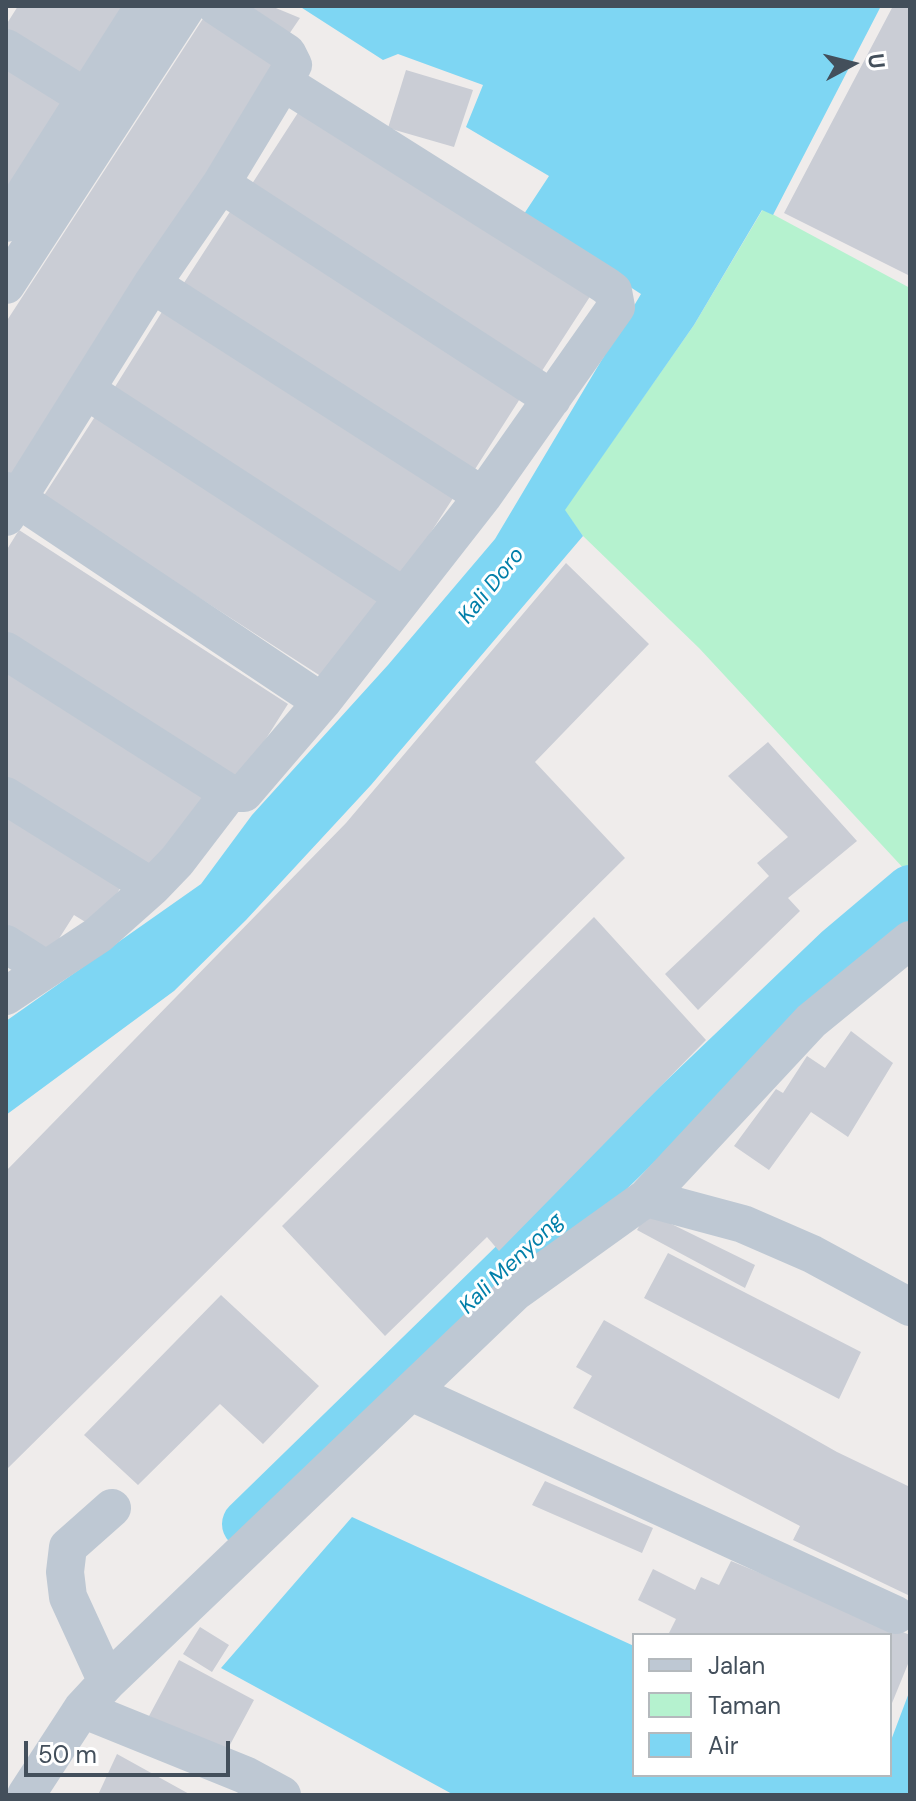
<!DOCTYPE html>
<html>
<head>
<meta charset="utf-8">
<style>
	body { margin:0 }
	#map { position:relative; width:916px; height:1801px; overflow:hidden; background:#efeceb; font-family:"DM Sans",sans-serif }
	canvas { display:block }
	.frame { position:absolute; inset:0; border:8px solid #434f5b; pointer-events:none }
	.legend { position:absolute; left:632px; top:1633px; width:260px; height:144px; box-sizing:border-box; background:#fff; border:2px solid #b4b9bd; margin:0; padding:10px 14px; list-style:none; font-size:24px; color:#434f5b }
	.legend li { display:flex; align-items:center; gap:16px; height:40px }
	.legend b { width:40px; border:2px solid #b4b9bd }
	.north { position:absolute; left:812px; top:24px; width:80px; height:80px; -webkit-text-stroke:6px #fff; paint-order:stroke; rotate:83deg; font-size:22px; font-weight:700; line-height:32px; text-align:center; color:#434f5b }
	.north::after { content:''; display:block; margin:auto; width:28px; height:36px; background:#434f5b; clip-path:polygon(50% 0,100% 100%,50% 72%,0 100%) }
	.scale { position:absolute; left:24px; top:1741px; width:206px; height:36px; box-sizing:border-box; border:4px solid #434f5b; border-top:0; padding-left:10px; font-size:24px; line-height:28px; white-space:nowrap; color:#434f5b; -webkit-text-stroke:6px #fff; paint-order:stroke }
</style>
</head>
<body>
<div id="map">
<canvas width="916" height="1801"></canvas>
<div class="frame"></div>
<ul class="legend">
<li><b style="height:10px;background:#bec8d3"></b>Jalan</li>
<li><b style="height:22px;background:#b5f2cf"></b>Taman</li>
<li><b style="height:22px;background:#7ed6f3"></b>Air</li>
</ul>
<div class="north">U</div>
<div class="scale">50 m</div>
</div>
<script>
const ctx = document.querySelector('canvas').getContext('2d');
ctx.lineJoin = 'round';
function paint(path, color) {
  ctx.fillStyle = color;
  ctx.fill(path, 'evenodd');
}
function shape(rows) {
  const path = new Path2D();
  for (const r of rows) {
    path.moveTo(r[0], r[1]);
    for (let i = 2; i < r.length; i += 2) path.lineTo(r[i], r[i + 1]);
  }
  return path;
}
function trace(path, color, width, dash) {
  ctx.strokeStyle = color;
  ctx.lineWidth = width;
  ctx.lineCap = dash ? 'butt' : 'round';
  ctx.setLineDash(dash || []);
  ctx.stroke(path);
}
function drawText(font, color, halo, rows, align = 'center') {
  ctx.font = font + ' "DM Sans",sans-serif';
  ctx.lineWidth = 6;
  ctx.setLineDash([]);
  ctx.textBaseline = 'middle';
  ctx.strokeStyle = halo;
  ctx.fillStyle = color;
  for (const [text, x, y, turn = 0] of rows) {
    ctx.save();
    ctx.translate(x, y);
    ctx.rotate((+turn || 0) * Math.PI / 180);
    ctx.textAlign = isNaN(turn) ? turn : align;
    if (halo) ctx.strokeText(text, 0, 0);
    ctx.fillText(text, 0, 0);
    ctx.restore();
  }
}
paint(shape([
	[763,209,910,288,910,869,906,871,699,648,583,536,564,510,694,325]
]), '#b5f2cf');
paint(shape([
	[299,6,881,6,773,215,762,210,694,325,565,510,583,536,371,785,246,920,174,991,6,1115,6,1021,201,884,252,815,388,665,495,539,641,294,522,217,549,176,466,127,483,85,398,54,383,60],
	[352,1517,634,1646,634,1775,890,1775,890,1743,910,1690,910,1795,454,1795,221,1668]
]), '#7ed6f3');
trace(shape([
	[247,1524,675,1107,839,950,910,890]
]), '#7ed6f3', 50);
paint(shape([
	[18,6,134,6,83,86,6,36,6,25],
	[250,6,271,6,300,18,283,43],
	[893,6,910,6,910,276,784,213],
	[206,14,288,67,19,482,6,473,6,322],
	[6,62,69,103,6,201],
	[406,70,473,90,454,147,388,128],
	[301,108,591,295,538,377,248,190],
	[233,207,523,394,470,477,180,289],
	[165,307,455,495,402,577,113,390],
	[96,415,386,602,333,684,43,497],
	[19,530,288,704,236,786,6,638,6,551],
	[566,563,649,644,535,762,625,858,6,1470,6,1171,346,823],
	[6,661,207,790,154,873,6,777],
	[768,742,857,841,788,898,800,911,698,1010,665,974,769,876,757,863,788,837,728,776],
	[6,813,121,887,95,928,74,915,48,956,6,929],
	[594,917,706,1040,499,1251,487,1237,385,1336,282,1226],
	[851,1031,893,1063,848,1137,811,1112,769,1170,734,1146,776,1089,783,1093,807,1056,825,1068],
	[647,1212,755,1265,745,1288,637,1230],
	[668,1253,861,1352,839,1399,644,1298],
	[221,1295,319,1386,263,1444,220,1404,138,1485,84,1435],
	[604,1320,837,1452,910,1487,910,1596,793,1540,800,1526,573,1408,592,1376,576,1367],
	[545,1481,653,1528,642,1553,532,1505],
	[731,1561,910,1635,910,1659,890,1708,890,1635,668,1635,676,1619,638,1600,653,1569,695,1590,701,1577,719,1585],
	[200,1627,229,1645,212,1672,183,1654],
	[179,1660,254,1700,224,1756,149,1716],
	[117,1754,191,1795,98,1795]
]), '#cacdd5');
trace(shape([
	[6,48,85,97],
	[221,184,552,399],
	[6,223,144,6],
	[152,284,483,496],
	[6,285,187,6],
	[86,390,403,596],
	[6,491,322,702],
	[6,517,152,284,221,184,293,65,287,53,216,6],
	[6,651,229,793,244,793,322,702,483,496,616,307,613,291,605,285,283,82],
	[6,796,152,887,98,935,6,996],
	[152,887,177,861,229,793],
	[6,944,44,968],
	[646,1198,743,1224,812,1254,910,1307],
	[411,1392,896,1615],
	[107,1682,68,1597,65,1572,68,1547,112,1508],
	[82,1709,245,1775,282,1795],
	[26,1795,82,1709,107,1682,515,1292,646,1198,811,1021,910,940]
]), '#bec8d3', 38);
drawText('italic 22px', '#017fa9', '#fff', [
	["Kali Doro",492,586,-51],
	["Kali Menyong",512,1264,-44]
]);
</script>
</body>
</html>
